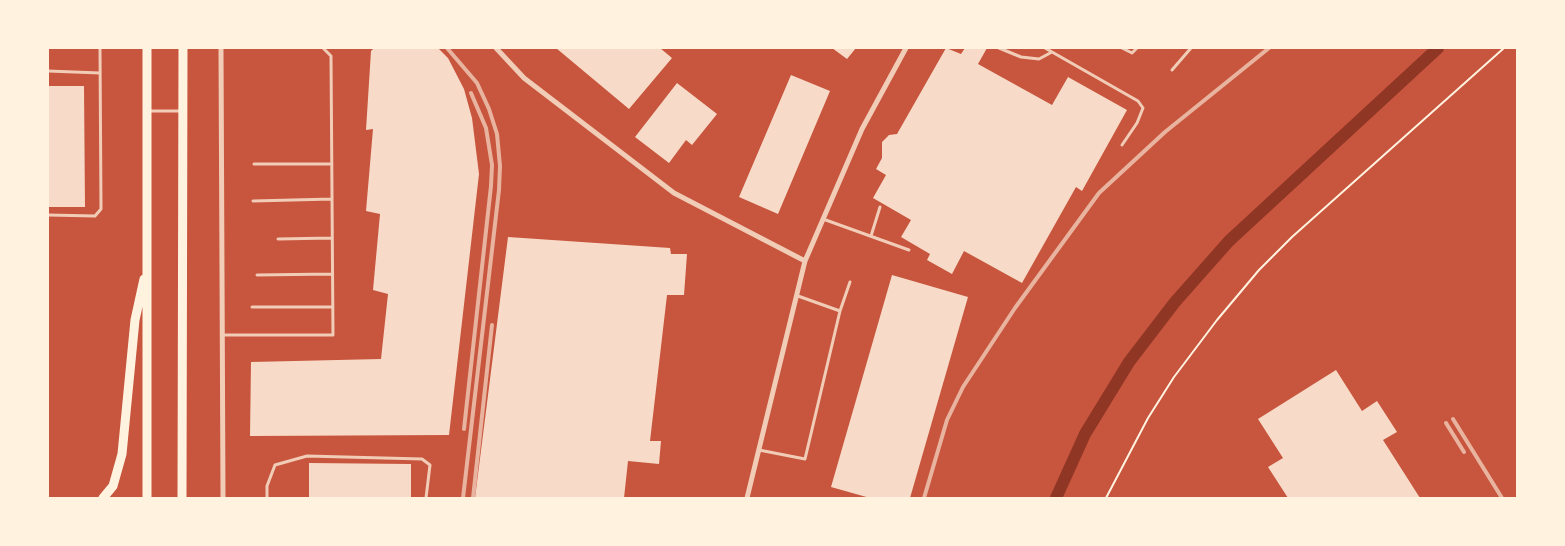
<!DOCTYPE html>
<html>
<head>
<meta charset="utf-8">
<style>
	body { margin:0 }
	#map { position:relative; width:1565px; height:546px; overflow:hidden; background:#c8553d; font-family:"Sofia Sans Condensed",sans-serif }
	canvas { display:block }
	.frame { position:absolute; inset:0; border:49px solid #fff3e0; pointer-events:none }
</style>
</head>
<body>
<div id="map">
<canvas width="1565" height="546"></canvas>
<div class="frame"></div>
</div>
<script>
const ctx = document.querySelector('canvas').getContext('2d');
ctx.lineJoin = 'round';
function shape(rows) {
  const path = new Path2D();
  for (const r of rows) {
    path.moveTo(r[0], r[1]);
    for (let i = 2; i < r.length; i += 2) path.lineTo(r[i], r[i + 1]);
  }
  return path;
}
function trace(path, color, width, dash) {
  ctx.strokeStyle = color;
  ctx.lineWidth = width;
  ctx.lineCap = dash ? 'butt' : 'round';
  ctx.setLineDash(dash || []);
  ctx.stroke(path);
}
function paint(path, color) {
  ctx.fillStyle = color;
  ctx.fill(path, 'evenodd');
}
trace(shape([
	[1056,498,1085,434,1129,362,1175,302,1229,241,1438,48]
]), '#8f3625', 12);
paint(shape([
	[374,48,438,48,448,58,464,89,472,118,479,174,449,435,250,436,251,362,381,359,388,294,373,290,380,214,366,211,373,129,366,130,371,51],
	[556,48,660,48,672,58,629,109],
	[832,48,856,48,847,59],
	[946,48,961,54,965,48,987,48,978,64,1052,105,1068,77,1127,110,1082,191,1076,187,1022,283,964,251,952,274,927,260,930,254,901,237,911,220,873,198,886,175,876,169,882,158,882,142,889,135,897,134],
	[791,75,830,91,778,214,739,197],
	[677,83,717,114,692,145,686,140,669,163,635,137],
	[48,86,84,86,85,207,48,207],
	[508,237,670,248,671,254,687,254,684,295,667,295,650,441,661,441,659,464,628,461,624,498,475,498],
	[892,275,968,297,910,498,870,498,831,487],
	[1336,370,1362,411,1377,401,1397,432,1383,440,1420,498,1288,498,1268,467,1283,458,1258,419],
	[309,463,411,464,411,498,309,498]
]), '#f7dbc8');
trace(shape([
	[1106,498,1148,418,1174,377,1217,320,1259,270,1292,237,1504,48]
]), '#fff3e0', 2);
trace(shape([
	[999,48,1021,57,1039,59,1052,52,1138,101,1143,108,1137,123,1122,145],
	[1045,48,1052,52],
	[1122,48,1132,53,1137,48],
	[1172,70,1191,48],
	[48,71,100,73],
	[148,111,182,111],
	[254,164,332,164],
	[253,201,332,199],
	[48,215,95,216,101,209,100,48],
	[823,219,909,250],
	[871,236,880,207],
	[278,239,331,238],
	[257,275,332,274],
	[252,307,333,307],
	[840,311,850,282],
	[222,335,333,335,331,56,323,48],
	[759,450,805,459,840,311,798,296],
	[267,498,267,486,275,465,307,456,422,459,430,465,426,498]
]), '#f1ccb7', 3);
trace(shape([
	[221,48,223,498],
	[496,48,524,78,674,193,805,261],
	[747,498,805,261,862,129,906,48]
]), '#f1ccb7', 5);
trace(shape([
	[147,48,147,498],
	[103,498,113,486,122,454,135,320,144,279],
	[182,498,183,48]
]), '#fff3e0', 9);
trace(shape([
	[447,48,477,83,489,109,497,134,500,166,499,190,463,498],
	[1453,419,1502,498],
	[1446,423,1464,452],
	[464,429,491,186,492,165,486,128,471,93],
	[473,498,492,325],
	[924,498,947,420,963,387,1015,308,1099,193,1165,132,1269,48]
]), '#e9b49f', 4);
</script>
</body>
</html>
